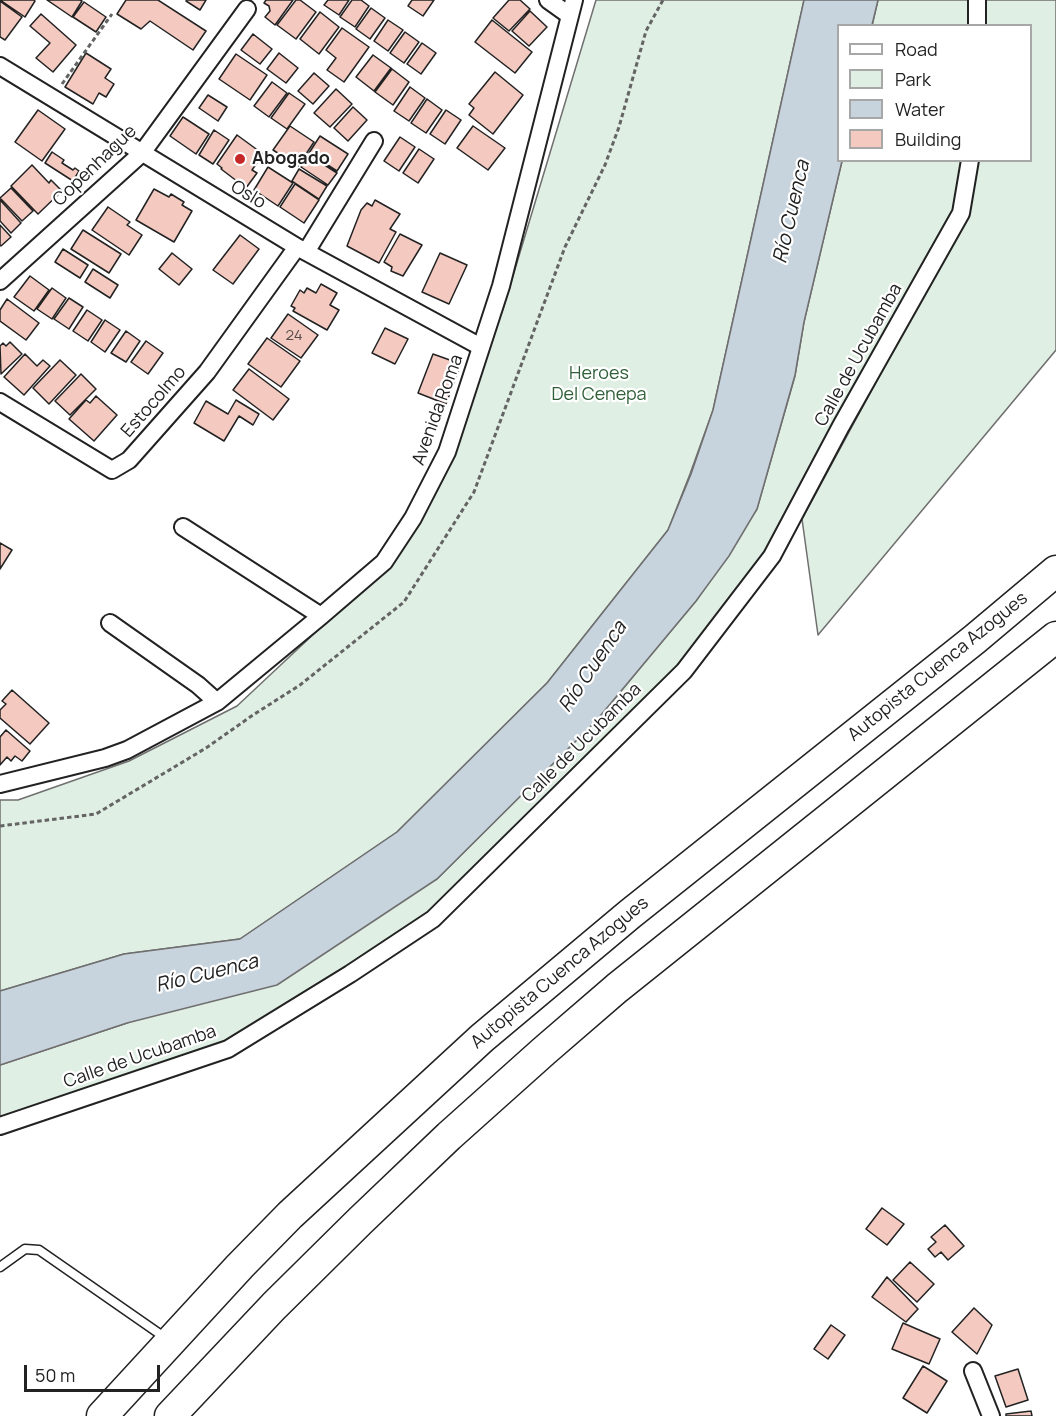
<!DOCTYPE html>
<html>
<head>
<meta charset="utf-8">
<style>
	body { margin:0 }
	#map { position:relative; width:1056px; height:1416px; overflow:hidden; background:#fff; font-family:Manrope,sans-serif }
	canvas { display:block }
	.legend { position:absolute; left:837px; top:24px; width:195px; height:138px; box-sizing:border-box; background:#fff; border:2px solid #a7a7a7; margin:0; padding:8px 10px; list-style:none; font-size:18px; color:#222 }
	.legend li { display:flex; align-items:center; gap:12px; height:30px }
	.legend b { width:30px; border:2px solid #a7a7a7 }
	.scale { position:absolute; left:24px; top:1365px; width:136px; height:27px; box-sizing:border-box; border:3px solid #222; border-top:0; padding-left:8px; font-size:18px; line-height:21px; white-space:nowrap; color:#222; -webkit-text-stroke:4px #fff; paint-order:stroke }
</style>
</head>
<body>
<div id="map">
<canvas width="1056" height="1416"></canvas>
<ul class="legend">
<li><b style="height:8px;background:#fff"></b>Road</li>
<li><b style="height:16px;background:#e0efe3"></b>Park</li>
<li><b style="height:16px;background:#c7d3dd"></b>Water</li>
<li><b style="height:16px;background:#f3c9c0"></b>Building</li>
</ul>
<div class="scale">50 m</div>
</div>
<script>
const ctx = document.querySelector('canvas').getContext('2d');
ctx.lineJoin = 'round';
function paint(path, color) {
  ctx.fillStyle = color;
  ctx.fill(path, 'evenodd');
}
function shape(rows) {
  const path = new Path2D();
  for (const r of rows) {
    path.moveTo(r[0], r[1]);
    for (let i = 2; i < r.length; i += 2) path.lineTo(r[i], r[i + 1]);
  }
  return path;
}
function trace(path, color, width, dash) {
  ctx.strokeStyle = color;
  ctx.lineWidth = width;
  ctx.lineCap = dash ? 'butt' : 'round';
  ctx.setLineDash(dash || []);
  ctx.stroke(path);
}
function drawText(font, color, halo, rows, align = 'center') {
  ctx.font = font + ' Manrope,sans-serif';
  ctx.lineWidth = 4.5;
  ctx.setLineDash([]);
  ctx.textBaseline = 'middle';
  ctx.strokeStyle = halo;
  ctx.fillStyle = color;
  for (const [text, x, y, turn = 0] of rows) {
    ctx.save();
    ctx.translate(x, y);
    ctx.rotate((+turn || 0) * Math.PI / 180);
    ctx.textAlign = isNaN(turn) ? turn : align;
    if (halo) ctx.strokeText(text, 0, 0);
    ctx.fillText(text, 0, 0);
    ctx.restore();
  }
}
const green = shape([
	[596,0,804,0,713,410,690,474,668,530,547,683,397,832,240,939,124,954,0,991,0,800,18,800,129,761,237,706,318,630,390,568,450,464,487,349,503,309,596,0],
	[878,0,977,0,977,25,872,26,878,0],
	[982,0,1056,0,1056,350,818,635,802,519,966,216,976,161,1030,160,1030,26,983,25,982,0],
	[842,161,970,161,961,213,772,556,684,671,433,919,228,1049,0,1126,0,1065,127,1023,437,879,596,721,696,601,757,509,795,376,804,322,842,161]
]);
paint(green, '#e0efe3');
trace(green, '#6f6f6f', 1.5);
const water = shape([
	[804,0,878,0,872,25,838,26,838,160,842,161,804,322,795,375,757,509,729,556,696,601,596,721,437,879,277,985,127,1023,0,1065,0,991,124,954,240,939,397,832,547,683,668,530,691,474,713,410,804,0]
]);
paint(water, '#c7d3dd');
trace(water, '#6f6f6f', 1.5);
const building = shape([
	[0,0,34,0,35,1,25,17,0,0],
	[47,0,80,0,82,1,72,17,47,0],
	[126,0,158,0,206,31,193,50,150,21,141,29,117,14,126,0],
	[187,0,206,0,200,10,186,1,187,0],
	[266,0,293,0,275,25,265,17,270,11,269,6,264,3,266,0],
	[296,0,300,0,316,12,296,39,277,25,296,0],
	[328,0,349,0,339,15,324,5,328,0],
	[352,0,361,0,369,6,355,27,340,17,352,0],
	[412,0,434,0,423,16,408,6,412,0],
	[509,0,520,0,530,9,509,31,493,18,509,0],
	[0,1,22,17,5,40,0,37,0,1],
	[84,2,106,17,96,32,73,17,84,2],
	[371,8,385,18,370,39,356,29,371,8],
	[530,11,547,27,529,46,512,31,530,11],
	[320,12,339,27,319,54,300,39,320,12],
	[41,14,76,45,53,72,36,58,50,43,30,26,41,14],
	[388,20,403,30,388,51,374,41,388,20],
	[492,20,532,52,515,73,475,42,492,20],
	[342,28,369,47,344,82,327,70,336,58,326,50,342,28],
	[405,32,419,42,404,63,390,53,405,32],
	[253,34,272,49,260,64,241,50,253,34],
	[422,43,436,53,421,74,407,64,422,43],
	[86,53,111,69,105,78,114,84,106,97,99,93,93,104,65,87,86,53],
	[279,53,298,68,286,83,267,69,279,53],
	[236,54,267,75,250,100,219,79,236,54],
	[373,55,391,68,374,91,356,77,373,55],
	[392,69,409,82,393,105,375,92,392,69],
	[495,72,523,95,493,134,469,115,474,108,469,104,495,72],
	[314,73,329,86,313,104,298,91,314,73],
	[272,82,287,93,269,117,254,106,272,82],
	[410,87,425,98,409,121,394,111,410,87],
	[336,89,352,104,330,127,314,113,336,89],
	[289,93,305,104,287,129,271,118,289,93],
	[208,95,227,107,218,121,199,108,208,95],
	[427,99,442,110,426,133,411,123,427,99],
	[353,107,367,120,348,141,334,128,353,107],
	[38,110,65,129,42,161,15,142,38,110],
	[446,110,461,120,445,144,430,134,446,110],
	[183,117,209,134,196,154,170,136,183,117],
	[290,126,314,142,298,166,273,150,290,126],
	[473,126,505,148,488,170,457,148,473,126],
	[214,130,229,140,213,164,199,155,214,130],
	[237,135,263,154,252,170,257,173,246,188,221,169,222,168,217,164,237,135],
	[320,136,348,154,337,171,309,153,320,136],
	[400,137,415,147,399,171,384,161,400,137],
	[419,149,434,159,418,183,403,173,419,149],
	[52,152,64,160,62,163,73,170,75,168,79,171,73,181,45,163,52,152],
	[309,155,337,173,328,185,301,167,309,155],
	[32,165,49,183,51,180,62,191,38,214,11,186,32,165],
	[268,167,293,183,278,206,254,190,268,167],
	[299,169,327,186,319,199,292,181,299,169],
	[295,184,319,200,304,223,280,207,295,184],
	[11,188,33,211,22,221,0,198,11,188],
	[154,189,169,197,171,194,184,202,182,205,192,211,174,242,136,220,154,189],
	[0,200,21,223,11,233,0,221,0,200],
	[375,200,400,214,390,229,396,232,379,263,347,246,361,210,367,203,372,206,375,200],
	[108,207,130,222,127,225,142,235,129,255,92,230,108,207],
	[0,225,11,237,1,246,0,245,0,225],
	[83,230,121,254,109,273,71,249,83,230],
	[400,234,422,245,403,276,391,271,392,267,384,262,400,234],
	[240,235,259,249,233,284,213,270,240,235],
	[63,249,88,265,80,278,55,262,63,249],
	[172,253,192,269,179,285,159,269,172,253],
	[440,253,467,265,449,304,422,292,440,253],
	[93,269,118,285,110,298,85,282,93,269],
	[30,276,49,290,34,311,14,297,30,276],
	[321,284,337,293,330,305,339,310,327,330,293,311,295,308,291,306,300,290,304,293,307,288,316,293,321,284],
	[52,288,66,298,52,319,37,309,52,288],
	[69,298,83,307,69,329,54,319,69,298],
	[7,299,39,323,26,340,0,321,0,310,7,299],
	[87,310,102,320,88,341,73,331,87,310],
	[288,314,318,335,301,358,271,338,288,314],
	[105,320,120,330,105,352,91,342,105,320],
	[385,328,408,339,395,364,372,353,385,328],
	[126,331,140,341,126,362,111,353,126,331],
	[267,338,300,361,281,387,248,364,267,338],
	[146,341,163,353,148,374,131,362,146,341],
	[10,342,22,354,1,374,0,346,3,343,6,346,10,342],
	[25,354,37,366,43,360,50,366,24,395,4,377,25,354],
	[433,354,461,364,446,404,418,393,433,354],
	[60,360,76,375,49,404,33,388,60,360],
	[249,369,289,399,273,420,233,390,249,369],
	[81,374,96,389,70,415,55,401,81,374],
	[96,396,117,415,94,441,69,419,86,400,90,403,96,396],
	[236,400,259,414,253,425,239,416,224,441,194,423,206,401,228,414,236,400],
	[0,543,12,550,0,569,0,543],
	[12,690,49,723,30,744,0,718,0,710,6,704,2,701,12,690],
	[6,730,30,751,22,761,15,756,11,761,7,757,0,765,0,737,6,730],
	[882,1208,904,1224,887,1245,866,1229,882,1208],
	[945,1225,964,1246,948,1260,941,1252,935,1257,928,1249,936,1242,931,1237,945,1225],
	[910,1262,934,1284,917,1302,893,1280,910,1262],
	[887,1277,918,1309,906,1322,872,1297,887,1277],
	[974,1308,992,1325,977,1354,952,1332,974,1308],
	[903,1323,940,1339,929,1364,892,1349,903,1323],
	[831,1325,845,1335,828,1359,814,1349,831,1325],
	[923,1366,947,1381,927,1413,903,1398,923,1366],
	[1018,1369,1028,1400,1006,1407,995,1376,1018,1369],
	[1031,1411,1032,1416,1006,1416,1006,1414,1031,1411]
]);
paint(building, '#f3c9c0');
trace(building, '#222', 1.5);
const lane = shape([
	[0,1267,25,1249,39,1250,167,1339]
]);
const street = shape([
	[548,0,569,15],
	[977,0,977,26],
	[0,66,297,247,481,347],
	[306,252,374,141],
	[0,281,142,153,247,9],
	[0,402,112,470,129,460,207,372,297,247],
	[183,527,321,616],
	[110,623,198,685,217,702],
	[0,784,105,758,127,750,217,702,321,616,384,562,413,518,447,452,501,286,574,0],
	[0,1126,228,1049,350,974,433,919,684,671,772,556,841,426,961,213,970,160],
	[973,1371,991,1416]
]);
const highway = shape([
	[102,1416,240,1266,290,1215,482,1038,630,914,975,639,1056,571],
	[170,1416,274,1306,360,1221,449,1136,544,1051,617,988,1056,637]
]);
trace(lane, '#222', 11);
trace(street, '#222', 20);
trace(highway, '#222', 33);
trace(shape([
	[62,84,112,14],
	[0,826,96,814,206,748,253,715,300,685,404,602,474,492,565,247,605,165,619,127,646,31,663,0]
]), '#646464', 3, [4.5, 3]);
trace(lane, '#fff', 8);
trace(street, '#fff', 16);
trace(highway, '#fff', 30);
for (const [x, y, r, color] of [
	[240,159,6,"#c62828"]
]) {
  const dot = new Path2D();
  dot.arc(x, y, r, 0, 2 * Math.PI);
  ctx.fillStyle = color;
  ctx.fill(dot);
  trace(dot, '#fff', 2);
}
drawText('15px', '#564c4a', null, [
	["24",294,336]
]);
drawText('bold 18px', '#222', '#fff', [
	["Abogado",252,159]
], 'left');
drawText('18px', '#222', '#fff', [
	["Copenhague",95,166,-44],
	["Oslo",248,195,31],
	["Calle de Ucubamba",859,355,-61],
	["Estocolmo",154,402,-49],
	["Avenida Roma",438,410,-70],
	["Autopista Cuenca Azogues",938,667,-39],
	["Calle de Ucubamba",582,743,-45],
	["Autopista Cuenca Azogues",560,973,-40],
	["Calle de Ucubamba",140,1057,-19]
]);
drawText('18px', '#2f5e38', '#fff', [
	["Heroes",599,374],
	["Del Cenepa",599,395]
]);
drawText('italic 20px', '#222', '#fff', [
	["Río Cuenca",792,212,-77],
	["Río Cuenca",593,667,-56],
	["Río Cuenca",207,974,-14]
]);
</script>
</body>
</html>
